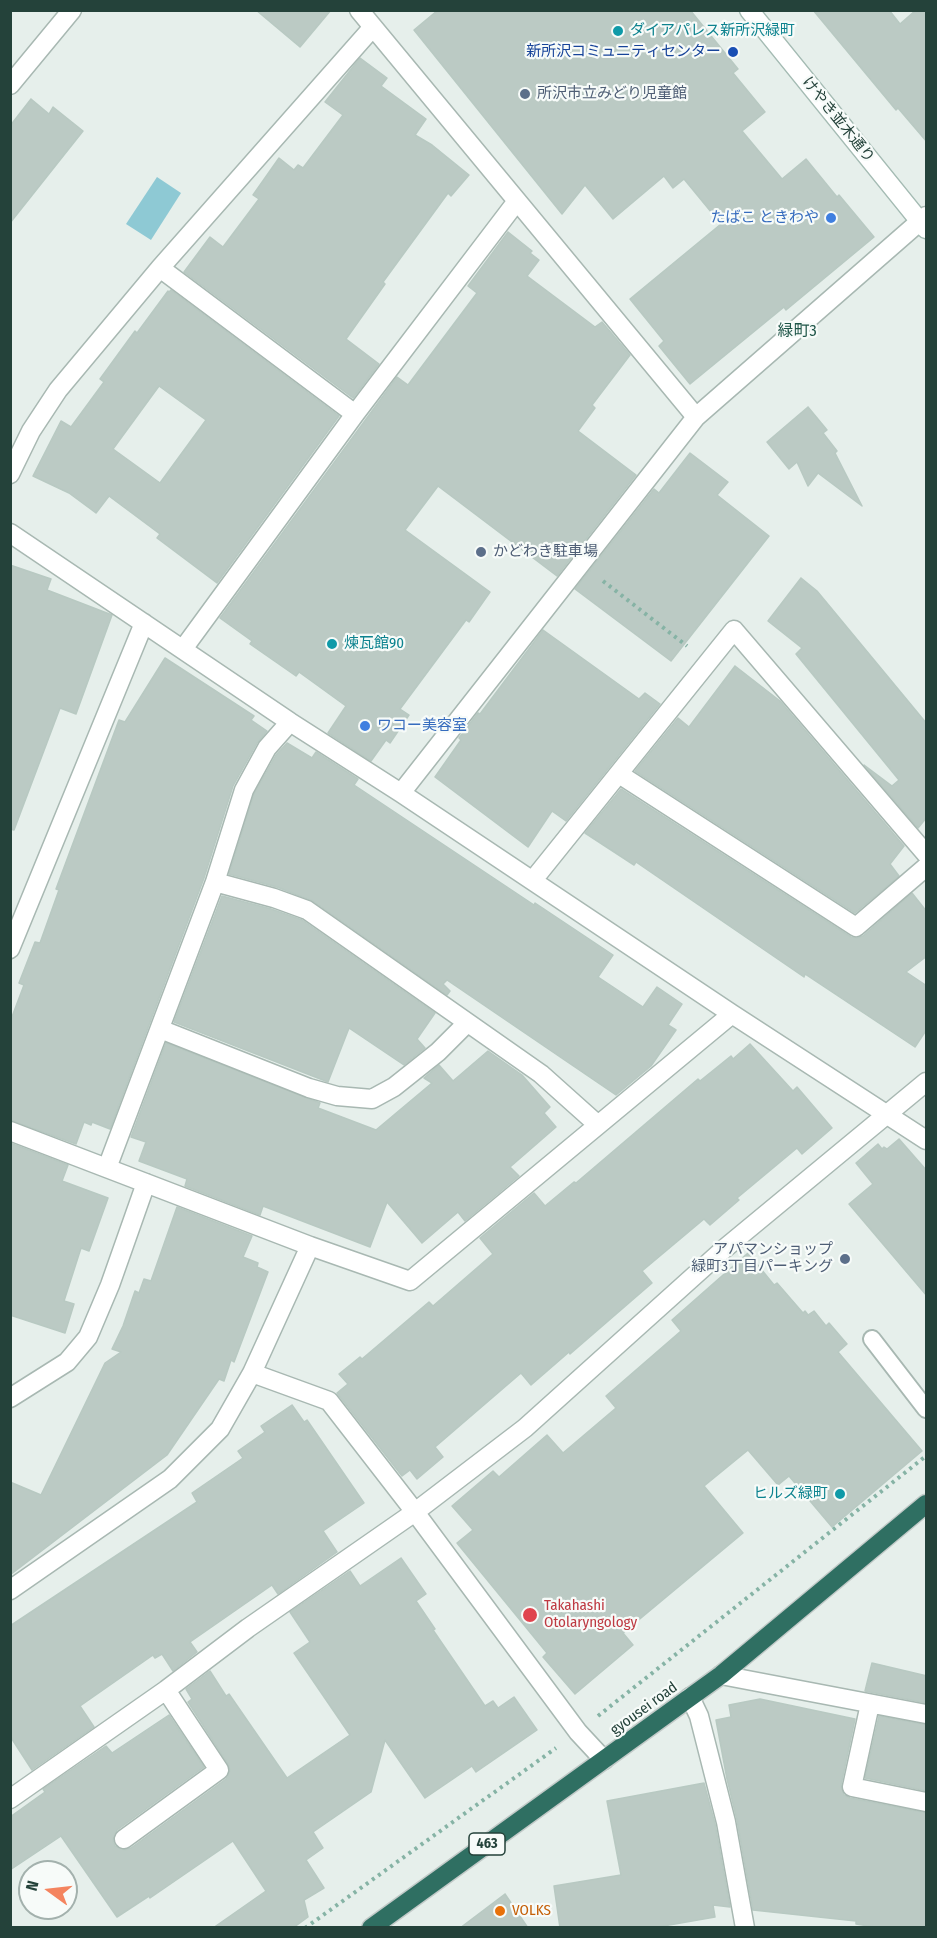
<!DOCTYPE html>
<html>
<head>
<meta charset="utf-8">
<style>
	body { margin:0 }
	#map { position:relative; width:937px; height:1938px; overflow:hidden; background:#e6efeb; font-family:"Fira Sans Condensed",sans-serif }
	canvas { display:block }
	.frame { position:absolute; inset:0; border:12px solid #24423a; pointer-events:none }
	.north { position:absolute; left:18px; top:1860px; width:60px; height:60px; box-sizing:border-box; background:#f7fbf9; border:2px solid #a3b1ad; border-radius:50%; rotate:285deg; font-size:16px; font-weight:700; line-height:24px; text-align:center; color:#24423a }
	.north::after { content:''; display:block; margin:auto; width:21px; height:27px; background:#f4845f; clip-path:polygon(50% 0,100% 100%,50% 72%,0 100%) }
</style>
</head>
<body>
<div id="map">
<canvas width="937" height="1938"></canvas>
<div class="frame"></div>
<div class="north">N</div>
</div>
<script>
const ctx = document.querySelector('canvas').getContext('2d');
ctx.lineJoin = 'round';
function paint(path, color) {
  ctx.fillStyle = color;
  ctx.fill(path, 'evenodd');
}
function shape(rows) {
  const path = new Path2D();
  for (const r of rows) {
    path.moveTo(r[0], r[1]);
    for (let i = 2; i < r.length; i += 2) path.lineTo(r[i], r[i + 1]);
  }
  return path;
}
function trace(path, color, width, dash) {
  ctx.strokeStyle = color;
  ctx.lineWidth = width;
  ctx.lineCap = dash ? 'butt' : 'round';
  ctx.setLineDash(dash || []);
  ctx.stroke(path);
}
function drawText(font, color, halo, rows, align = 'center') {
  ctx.font = font + ' "Fira Sans Condensed","Noto Sans JP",sans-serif';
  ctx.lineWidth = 4.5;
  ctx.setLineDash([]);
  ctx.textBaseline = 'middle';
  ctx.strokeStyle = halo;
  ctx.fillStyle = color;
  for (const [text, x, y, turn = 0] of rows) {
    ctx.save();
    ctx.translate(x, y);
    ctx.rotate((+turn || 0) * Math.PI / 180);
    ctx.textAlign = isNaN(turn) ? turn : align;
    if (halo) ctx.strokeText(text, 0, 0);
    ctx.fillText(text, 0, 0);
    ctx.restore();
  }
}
paint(shape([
	[157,177,181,193,151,240,126,224]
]), '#8ec9d4');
const building = shape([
	[256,10,331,10,300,47,256,10],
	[438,10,690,10,738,69,733,73,765,112,742,131,782,179,806,159,837,197,839,195,874,237,786,310,784,307,690,384,659,346,664,341,630,299,721,224,684,179,673,188,664,176,613,219,585,185,562,214,414,30,438,10],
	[813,10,889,10,900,24,916,10,927,10,927,142,898,108,896,110,813,10],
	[360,58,387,78,381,86,426,119,415,135,432,145,469,175,451,196,448,193,383,282,385,284,346,339,379,364,353,398,184,272,210,237,223,247,259,199,253,195,279,158,294,170,298,165,303,168,343,115,325,102,360,58],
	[31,99,49,114,53,107,83,131,10,223,10,126,31,99],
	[508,232,532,251,530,253,539,260,527,276,595,327,602,322,630,355,592,405,595,408,578,431,636,475,557,576,438,486,405,530,490,592,469,622,466,620,400,709,409,715,390,743,386,740,371,761,328,733,346,706,299,672,296,676,250,644,252,641,220,618,397,377,408,385,477,293,468,286,508,232],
	[171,290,339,416,217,583,157,538,160,534,109,496,96,513,69,493,33,476,61,421,71,427,104,382,100,379,135,331,137,333,168,291,169,292,171,290],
	[159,386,206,420,160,483,113,449,159,386],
	[808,407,827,430,823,433,837,451,835,453,862,506,818,473,808,486,797,462,789,469,767,442,808,407],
	[690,453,728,482,717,495,769,536,671,661,575,589,654,489,659,493,690,453],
	[10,565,51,579,47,590,112,615,76,714,60,708,14,830,10,829,10,565],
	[801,578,817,591,927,724,927,817,918,828,864,765,892,786,899,780,796,654,802,648,768,621,801,578],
	[543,630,639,699,645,693,660,704,566,821,552,811,528,847,435,777,461,740,459,738,478,713,480,714,543,630],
	[165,658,254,716,251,720,267,731,257,743,233,786,204,878,110,1129,92,1122,91,1125,84,1122,76,1144,10,1120,10,1022,24,985,19,983,35,942,40,943,59,890,56,889,119,720,125,722,165,658],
	[735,666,780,701,904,846,890,864,899,876,855,913,635,771,678,718,689,727,735,666],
	[287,743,312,758,316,752,358,779,354,785,534,905,535,903,613,955,598,977,643,1007,657,987,682,1004,668,1025,676,1030,651,1066,616,1095,447,980,443,984,450,991,447,995,313,901,277,887,229,874,254,794,276,755,287,743],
	[621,789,851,937,857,938,863,936,912,893,927,912,927,956,906,972,927,986,927,1029,915,1047,805,974,804,977,636,862,634,865,585,833,621,789],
	[222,896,271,909,302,920,435,1013,417,1039,425,1048,404,1065,349,1028,328,1082,174,1022,222,896],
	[166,1043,320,1103,318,1108,376,1130,432,1083,424,1078,439,1065,453,1081,488,1051,522,1075,550,1107,544,1113,556,1127,510,1167,519,1176,465,1221,458,1212,422,1243,387,1202,370,1247,263,1206,260,1215,185,1186,187,1179,139,1161,146,1142,131,1137,166,1043],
	[750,1044,793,1091,797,1087,832,1128,802,1154,797,1148,737,1198,739,1200,710,1225,704,1219,642,1271,652,1283,570,1354,569,1352,531,1385,521,1373,435,1447,443,1457,417,1479,410,1470,402,1476,337,1393,348,1384,339,1374,360,1357,362,1359,429,1302,433,1306,493,1254,480,1238,534,1193,545,1206,574,1182,576,1183,698,1079,700,1081,731,1056,733,1059,750,1044],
	[899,1139,927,1171,927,1296,849,1204,873,1184,856,1163,878,1144,882,1149,884,1147,887,1149,899,1139],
	[10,1143,68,1165,62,1181,108,1198,89,1251,81,1248,64,1301,74,1304,65,1333,10,1315,10,1143],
	[177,1207,252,1236,243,1257,258,1263,257,1267,268,1272,234,1362,231,1360,224,1381,219,1379,167,1455,10,1575,10,1482,41,1495,105,1363,121,1352,112,1349,123,1326,135,1291,139,1293,144,1279,151,1281,177,1207],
	[748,1253,774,1285,777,1283,803,1313,805,1311,808,1315,814,1311,826,1326,829,1323,847,1344,838,1352,922,1451,832,1527,789,1476,778,1485,748,1450,704,1486,743,1533,623,1633,633,1645,575,1694,543,1657,547,1653,457,1543,473,1530,452,1506,493,1471,499,1477,547,1435,563,1453,616,1408,606,1396,681,1331,672,1320,748,1253],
	[292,1405,304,1422,307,1420,364,1503,323,1531,337,1552,278,1594,272,1585,190,1642,197,1652,173,1671,162,1654,155,1658,153,1655,80,1706,94,1727,32,1770,10,1736,10,1626,197,1502,192,1493,243,1458,238,1451,265,1432,261,1426,292,1405],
	[401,1558,426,1594,416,1601,435,1629,433,1630,485,1706,493,1701,498,1708,514,1697,537,1730,476,1772,472,1766,425,1798,385,1740,371,1792,313,1832,323,1848,306,1860,324,1888,304,1900,308,1917,293,1928,213,1928,266,1891,233,1841,150,1898,149,1896,117,1917,61,1836,10,1870,10,1817,45,1792,43,1789,106,1746,112,1753,169,1715,204,1767,117,1830,113,1840,115,1846,125,1850,131,1848,226,1779,230,1770,228,1764,188,1702,192,1699,186,1689,210,1671,226,1696,229,1694,287,1778,350,1735,294,1653,310,1642,290,1612,350,1571,360,1586,401,1558],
	[872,1663,927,1676,927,1703,865,1691,872,1663],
	[760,1699,855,1719,841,1785,844,1795,850,1798,927,1813,927,1928,881,1928,856,1924,856,1921,753,1910,737,1820,727,1779,716,1720,731,1717,729,1705,760,1699],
	[879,1716,927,1725,927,1791,865,1778,879,1716],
	[704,1783,715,1824,730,1907,713,1905,715,1917,652,1928,560,1928,554,1886,621,1875,607,1801,704,1783],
	[505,1894,528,1928,460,1928,505,1894]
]);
paint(building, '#bbcac4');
trace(building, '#b8c9c2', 1.5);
const lane = shape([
	[872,1339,926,1409]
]);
const street = shape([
	[359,10,696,417],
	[10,85,72,10],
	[160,268,355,414],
	[10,474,31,431,58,390,160,268,373,27],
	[10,533,290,722,401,793,732,1014,926,1140],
	[183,649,355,414,517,201],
	[619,774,856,927,926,867],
	[401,793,696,417,926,216],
	[533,880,734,630,926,854],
	[215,882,244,790,267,748,290,722],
	[10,949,144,623],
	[160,1029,309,1088,337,1096,372,1099,394,1087,438,1052,466,1024],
	[10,1131,310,1246,252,1373,220,1429,170,1479,10,1590],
	[107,1168,215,882,274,898,307,910,541,1074,598,1125],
	[310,1246,410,1281,732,1014],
	[10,1398,67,1362,88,1337,110,1285,146,1183],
	[721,1675,926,1714],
	[690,1697,699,1716,726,1822,745,1928],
	[870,1704,852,1787,926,1802],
	[604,1760,578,1732,415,1512,525,1428,724,1249,926,1082],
	[10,1799,166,1690,248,1628,415,1512,329,1401,252,1373],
	[124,1839,219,1770,166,1690]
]);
const secondary = shape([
	[749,10,926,229]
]);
const highway = shape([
	[371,1928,721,1675,926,1504]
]);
trace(lane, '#a8b8b2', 20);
trace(street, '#a8b8b2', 21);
trace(secondary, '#a4bbb3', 21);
trace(highway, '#c2cac8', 21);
trace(shape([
	[603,581,687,646],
	[598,1716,926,1456],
	[305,1928,556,1748]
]), '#86b3a5', 4, [3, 4.5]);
trace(lane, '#fff', 16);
trace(street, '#fff', 18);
trace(secondary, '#fff', 18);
trace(highway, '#2f6f62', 18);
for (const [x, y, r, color] of [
	[618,31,6,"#0f9aa8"],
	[733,52,6,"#1a4fb4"],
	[525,94,6,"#5c6f8a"],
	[831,218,6,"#3f7fe0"],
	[481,552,6,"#5c6f8a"],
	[332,644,6,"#0f9aa8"],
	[365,726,6,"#3f7fe0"],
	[845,1259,6,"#5c6f8a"],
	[840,1494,6,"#0f9aa8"],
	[530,1615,8,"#e0444e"],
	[500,1911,6,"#e8710a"]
]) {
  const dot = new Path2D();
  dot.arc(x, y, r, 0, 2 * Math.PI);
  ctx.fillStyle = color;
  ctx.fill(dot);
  trace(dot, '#f7fbf9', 2);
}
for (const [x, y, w] of [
	[487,1844,36]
]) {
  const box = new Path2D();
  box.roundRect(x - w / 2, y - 11, w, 22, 4.5);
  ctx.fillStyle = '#f7fbf9';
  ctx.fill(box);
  trace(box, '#24423a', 1.5);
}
drawText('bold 14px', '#24423a', null, [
	["463",487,1844]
]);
drawText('15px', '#0d838f', '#f7fbf9', [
	["ダイアパレス新所沢緑町",630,31],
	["煉瓦館90",344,644],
	["ヒルズ緑町",828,1494,"right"]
], 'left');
drawText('15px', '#164399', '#f7fbf9', [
	["新所沢コミュニティセンター",721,52]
], 'right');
drawText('15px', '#4e5e75', '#f7fbf9', [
	["所沢市立みどり児童館",537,94],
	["かどわき駐車場",493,552],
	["アパマンショップ",833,1250,"right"],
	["緑町3丁目パーキング",833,1267,"right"]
], 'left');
drawText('15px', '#24423a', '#f7fbf9', [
	["けやき並木通り",838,120,51],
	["gyousei road",644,1709,-36]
]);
drawText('15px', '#366cbe', '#f7fbf9', [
	["たばこ ときわや",819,218],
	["ワコー美容室",377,726,"left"]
], 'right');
drawText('15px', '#be3a42', '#f7fbf9', [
	["Takahashi",544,1606],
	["Otolaryngology",544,1623]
], 'left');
drawText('15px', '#c56008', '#f7fbf9', [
	["VOLKS",512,1911]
], 'left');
drawText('16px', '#1f5548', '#f7fbf9', [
	["緑町3",797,332]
]);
</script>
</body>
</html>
